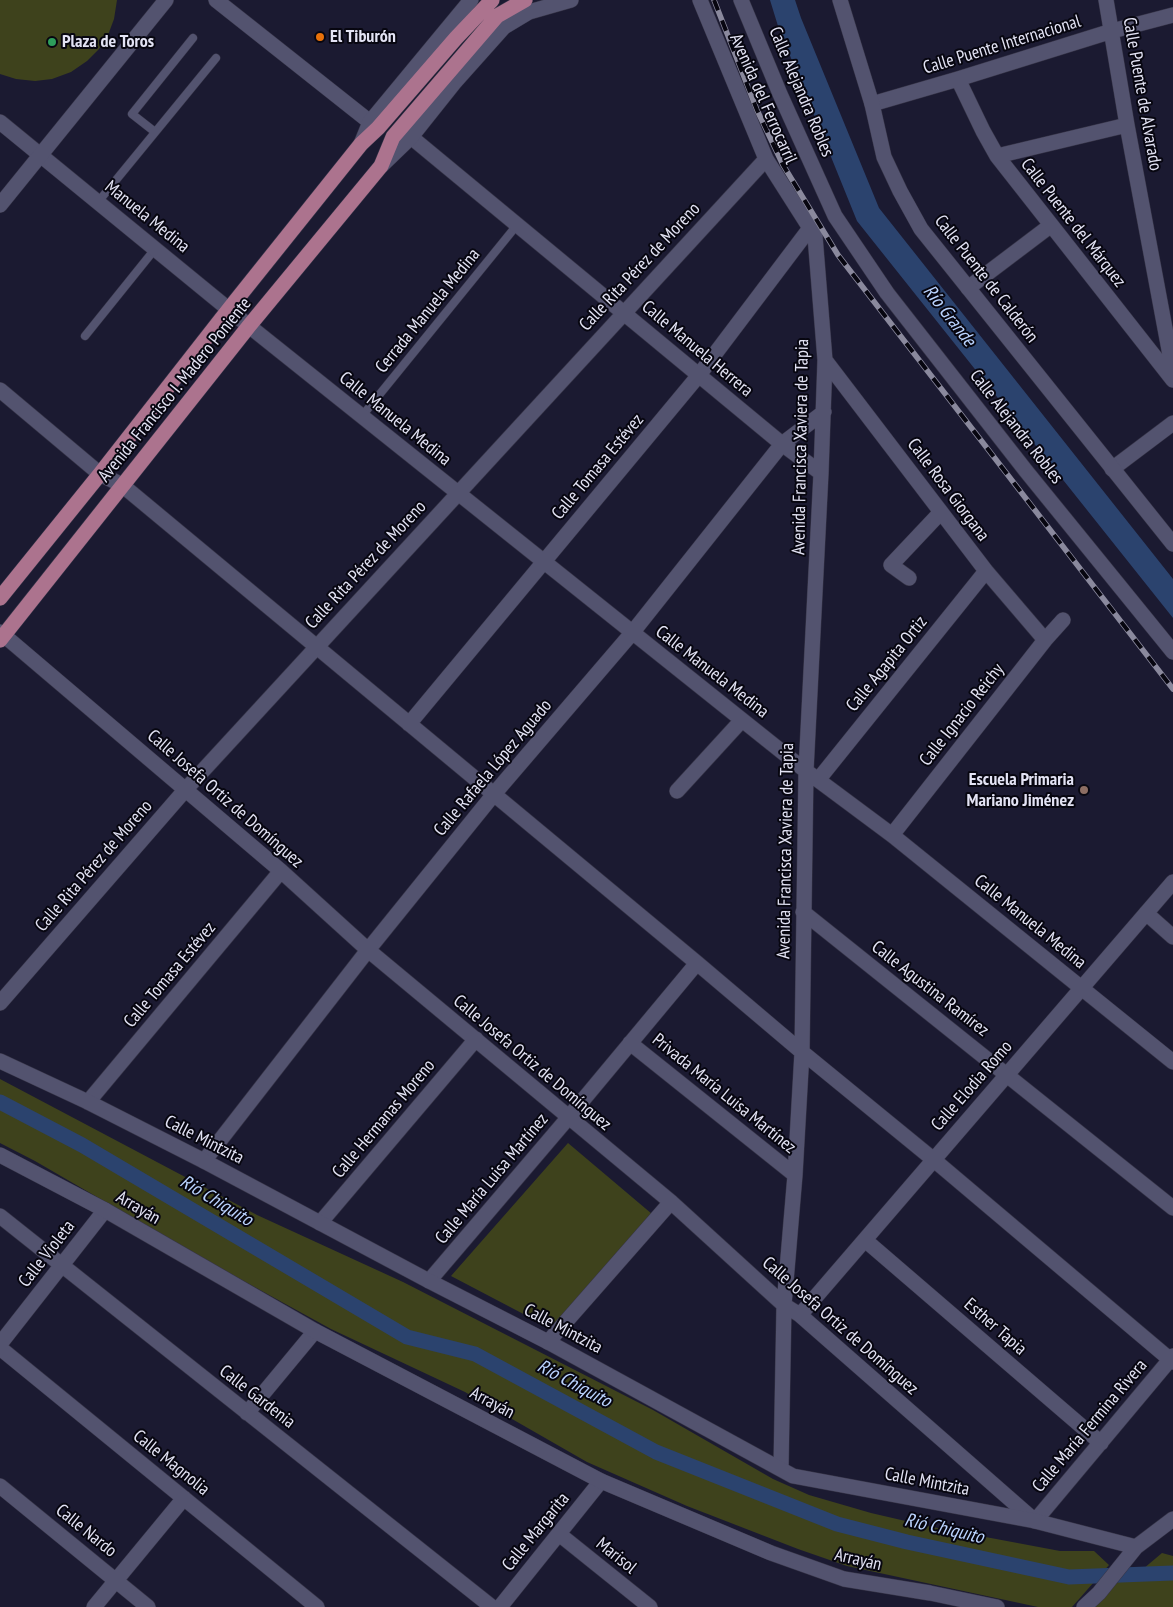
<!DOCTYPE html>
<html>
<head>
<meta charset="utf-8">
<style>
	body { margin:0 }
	canvas { display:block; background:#1b1a31 }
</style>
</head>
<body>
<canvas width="1173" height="1607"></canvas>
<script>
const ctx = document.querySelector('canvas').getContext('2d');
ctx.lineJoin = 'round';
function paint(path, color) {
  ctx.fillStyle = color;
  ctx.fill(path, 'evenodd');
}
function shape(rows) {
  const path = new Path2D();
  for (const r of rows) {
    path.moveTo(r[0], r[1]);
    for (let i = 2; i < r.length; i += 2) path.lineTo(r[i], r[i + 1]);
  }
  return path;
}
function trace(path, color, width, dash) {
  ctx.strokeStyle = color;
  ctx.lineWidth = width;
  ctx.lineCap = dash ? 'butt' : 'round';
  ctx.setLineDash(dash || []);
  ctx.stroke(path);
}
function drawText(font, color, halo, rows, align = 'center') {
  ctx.font = font + ' "PT Sans Narrow",sans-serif';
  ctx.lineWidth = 4;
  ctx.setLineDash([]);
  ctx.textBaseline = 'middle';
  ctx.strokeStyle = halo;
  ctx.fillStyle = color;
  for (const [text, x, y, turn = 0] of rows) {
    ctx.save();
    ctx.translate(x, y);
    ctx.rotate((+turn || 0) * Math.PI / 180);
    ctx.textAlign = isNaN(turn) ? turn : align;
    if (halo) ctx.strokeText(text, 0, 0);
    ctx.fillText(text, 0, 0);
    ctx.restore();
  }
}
paint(shape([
	[0,0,117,0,114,19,108,35,99,49,87,61,71,72,52,79,35,81,16,79,0,74],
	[0,1079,257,1215,403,1282,653,1410,773,1479,809,1495,871,1513,927,1526,1060,1551,1094,1551,1109,1565,1072,1607,1038,1607,847,1566,798,1549,687,1506,587,1462,465,1392,331,1329,209,1262,35,1161,0,1143],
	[568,1143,652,1214,552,1329,451,1276],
	[1162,1553,1173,1556,1173,1568,1143,1569],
	[1113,1580,1173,1580,1173,1607,1089,1607]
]), '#3e421c');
paint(shape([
	[770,0,795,0,801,18,879,208,1173,579,1173,618,857,221,778,26]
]), '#2b436e');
trace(shape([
	[0,1102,82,1145,407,1337,475,1354,656,1452,837,1524,907,1542,1069,1577,1173,1573]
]), '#2b436e', 15);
const lane = shape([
	[155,132,132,114,193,38],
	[98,202,216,58],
	[85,336,155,249],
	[362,416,517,225]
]);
const street = shape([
	[216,0,370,122],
	[700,0,766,159,815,236,825,360,821,473,806,771,802,1052,795,1175,784,1305,781,1468],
	[1106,0,1127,125,1173,371],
	[958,79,983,131,997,156,1173,380],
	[872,104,958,79,1112,31,1173,15],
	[0,122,249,326,806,771,892,835,1173,1062],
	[411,137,782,444,821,473],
	[997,156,1127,125],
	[968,288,1050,226],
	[825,360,986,571,1045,640],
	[0,390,100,474,122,485,697,963,802,1052,934,1160,1173,1362],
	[1112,469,1173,423],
	[909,578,891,565,941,512],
	[0,632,281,871,368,950,671,1202,784,1305,800,1315,1035,1521,1173,1356],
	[409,724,699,375,810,228],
	[818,780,986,571],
	[677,791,742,720],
	[892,835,1045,640,1063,620],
	[803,912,1173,1208],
	[1146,913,1173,937],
	[0,1003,186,789,766,159],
	[630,1043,795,1175],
	[88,1102,281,871],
	[204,1161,368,950,494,794,632,633,782,444,824,412],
	[0,1216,492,1607],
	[320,1223,476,1039],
	[865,1240,1101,1443],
	[429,1281,568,1118,697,963],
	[800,1315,1173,882],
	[548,1342,671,1202],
	[0,1344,105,1210],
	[0,1348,317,1607],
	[247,1413,315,1331],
	[0,1486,148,1607],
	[559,1534,650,1607],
	[94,1607,184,1498],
	[500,1607,601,1481]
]);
const secondary = shape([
	[741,0,780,94,835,216,887,293,1026,471,1173,652],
	[840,0,872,104,884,157,900,191,921,229,1173,544],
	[361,144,370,122,471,0],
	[381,166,411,137,454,83,504,27,529,12,571,0],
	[0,205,166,0],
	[0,1061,88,1102,204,1161,429,1281,548,1342,793,1476,1035,1521,1136,1547],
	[0,1155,105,1210,315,1331,601,1481,771,1553,844,1579,930,1593,997,1607],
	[1084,1607,1099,1593,1136,1547,1173,1519]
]);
const primary = shape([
	[0,598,100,474,229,309,361,144,378,128,456,38,492,0],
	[0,640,249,326,381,166,393,137,497,16,525,0]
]);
trace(lane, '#373548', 9);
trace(street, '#373548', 16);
trace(secondary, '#373548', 16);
trace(primary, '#373548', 16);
trace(lane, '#53536f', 8);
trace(street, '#53536f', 15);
trace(secondary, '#53536f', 15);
trace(primary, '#ac738e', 15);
const rail = shape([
	[714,0,757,110,783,165,838,255,1173,689]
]);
trace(rail, '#8a899d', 5.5);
trace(rail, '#070610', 4, [11]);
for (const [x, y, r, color] of [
	[320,37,5,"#e8710a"],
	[52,42,5,"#2e9e5b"],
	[1084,790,5,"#8d6e63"]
]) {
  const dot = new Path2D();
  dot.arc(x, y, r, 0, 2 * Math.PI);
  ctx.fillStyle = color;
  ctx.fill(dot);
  trace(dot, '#070610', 2);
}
drawText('bold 18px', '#e3e3f4', '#070610', [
	["El Tiburón",330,37],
	["Plaza de Toros",62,42],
	["Escuela Primaria",1074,780,"right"],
	["Mariano Jiménez",1074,801,"right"]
], 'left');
drawText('18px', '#e3e3f4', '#070610', [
	["Calle Puente Internacional",1002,45,-17],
	["Calle Alejandra Robles",801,92,67],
	["Calle Puente de Alvarado",1142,94,80],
	["Avenida del Ferrocarril",763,99,66],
	["Manuela Medina",147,217,39],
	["Calle Puente del Márquez",1073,223,52],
	["Calle Rita Pérez de Moreno",640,267,-47],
	["Calle Puente de Calderón",986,279,52],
	["Cerrada Manuela Medina",428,311,-51],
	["Calle Manuela Herrera",697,349,40],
	["Avenida Francisco I. Madero Poniente",175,390,-51],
	["Calle Manuela Medina",395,419,39],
	["Calle Alejandra Robles",1016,427,52],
	["Avenida Francisca Xaviera de Tapia",801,447,-89],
	["Calle Tomasa Estévez",598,467,-50],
	["Calle Rosa Giorgana",948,490,53],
	["Calle Rita Pérez de Moreno",366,565,-47],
	["Calle Agapita Ortiz",887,664,-51],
	["Calle Manuela Medina",712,672,38],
	["Calle Ignacio Reichy",962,715,-52],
	["Calle Rafaela López Aguado",493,768,-50],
	["Calle Josefa Ortiz de Domínguez",225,799,41],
	["Avenida Francisca Xaviera de Tapia",786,851,-89],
	["Calle Rita Pérez de Moreno",94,866,-49],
	["Calle Manuela Medina",1030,922,39],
	["Calle Tomasa Estévez",170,975,-50],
	["Calle Agustina Ramírez",930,989,38],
	["Calle Josefa Ortiz de Domínguez",532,1063,40],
	["Calle Elodia Romo",972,1086,-49],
	["Privada María Luisa Martínez",724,1094,39],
	["Calle Hermanas Moreno",384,1119,-50],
	["Calle Mintzita",204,1140,27],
	["Calle María Luisa Martínez",492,1179,-50],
	["Arrayán",138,1208,30],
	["Calle Violeta",47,1254,-52],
	["Calle Josefa Ortiz de Domínguez",840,1326,41],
	["Esther Tapia",995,1327,41],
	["Calle Mintzita",563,1329,28],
	["Calle Gardenia",257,1397,38],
	["Arrayán",492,1403,28],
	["Calle María Fermina Rivera",1090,1426,-50],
	["Calle Magnolia",171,1463,39],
	["Calle Mintzita",927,1482,11],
	["Calle Nardo",86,1531,39],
	["Calle Margarita",536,1532,-51],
	["Marisol",616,1556,39],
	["Arrayán",858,1560,13]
]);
drawText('italic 19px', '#bbd4ff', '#070610', [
	["Río Grande",949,316,52],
	["Rió Chiquito",216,1201,31],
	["Rió Chiquito",574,1384,28],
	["Rió Chiquito",944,1529,13]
]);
</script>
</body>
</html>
